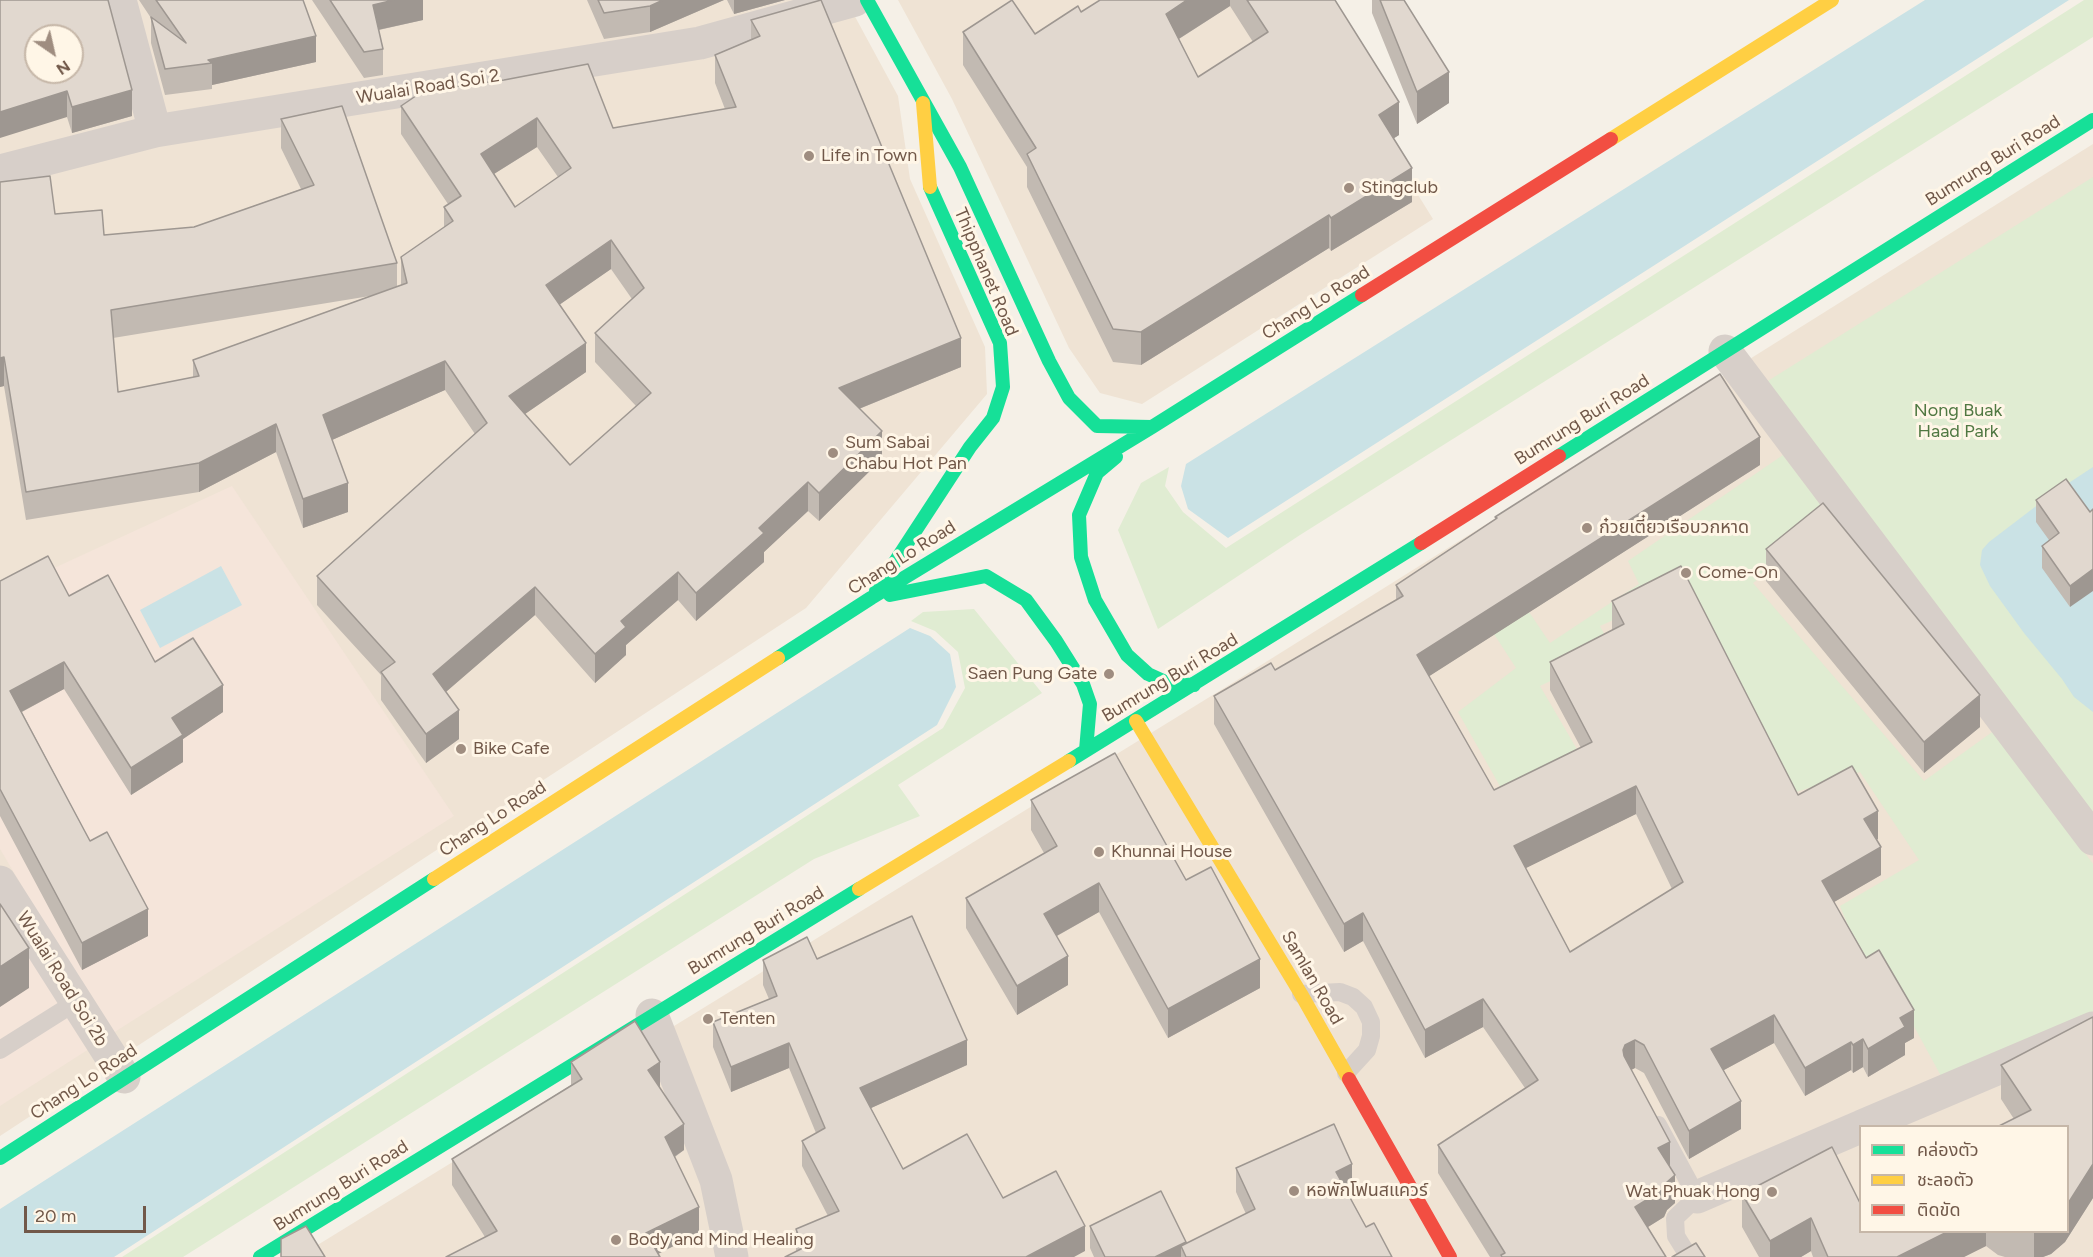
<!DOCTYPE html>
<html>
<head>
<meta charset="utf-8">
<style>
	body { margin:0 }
	#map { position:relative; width:2093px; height:1257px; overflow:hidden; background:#f5f0e7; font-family:Figtree,"Noto Sans Thai",sans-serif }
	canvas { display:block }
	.legend { position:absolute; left:1859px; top:1125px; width:210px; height:108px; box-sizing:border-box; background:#fff6e7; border:2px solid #c6b7a8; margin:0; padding:8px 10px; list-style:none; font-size:18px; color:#715849 }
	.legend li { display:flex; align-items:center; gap:12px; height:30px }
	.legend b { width:30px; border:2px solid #c6b7a8 }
	.north { position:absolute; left:24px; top:24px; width:60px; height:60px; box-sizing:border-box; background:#fff6e7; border:2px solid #c6b7a8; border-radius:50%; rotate:146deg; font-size:16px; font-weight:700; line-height:24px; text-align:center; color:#715849 }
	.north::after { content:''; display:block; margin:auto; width:21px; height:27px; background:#9f8d80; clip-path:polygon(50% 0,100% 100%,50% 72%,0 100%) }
	.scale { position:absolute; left:24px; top:1206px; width:122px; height:27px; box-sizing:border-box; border:3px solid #715849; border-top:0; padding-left:8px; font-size:18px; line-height:21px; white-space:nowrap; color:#715849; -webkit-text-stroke:4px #fff6e7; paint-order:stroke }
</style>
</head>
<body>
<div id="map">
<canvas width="2093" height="1257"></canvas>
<ul class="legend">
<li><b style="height:8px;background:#16e098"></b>คล่องตัว</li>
<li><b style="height:8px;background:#ffcf43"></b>ชะลอตัว</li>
<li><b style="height:8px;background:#f24e42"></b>ติดขัด</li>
</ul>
<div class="north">N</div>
<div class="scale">20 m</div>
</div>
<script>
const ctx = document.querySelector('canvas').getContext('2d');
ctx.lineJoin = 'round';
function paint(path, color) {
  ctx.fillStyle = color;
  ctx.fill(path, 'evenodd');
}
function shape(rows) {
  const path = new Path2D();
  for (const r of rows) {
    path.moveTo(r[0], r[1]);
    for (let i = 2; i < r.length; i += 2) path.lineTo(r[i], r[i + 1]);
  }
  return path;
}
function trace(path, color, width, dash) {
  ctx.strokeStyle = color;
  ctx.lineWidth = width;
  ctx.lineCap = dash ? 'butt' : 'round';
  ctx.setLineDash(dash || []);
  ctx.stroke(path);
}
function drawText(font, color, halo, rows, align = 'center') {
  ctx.font = font + ' Figtree,"Noto Sans Thai",sans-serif';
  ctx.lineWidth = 6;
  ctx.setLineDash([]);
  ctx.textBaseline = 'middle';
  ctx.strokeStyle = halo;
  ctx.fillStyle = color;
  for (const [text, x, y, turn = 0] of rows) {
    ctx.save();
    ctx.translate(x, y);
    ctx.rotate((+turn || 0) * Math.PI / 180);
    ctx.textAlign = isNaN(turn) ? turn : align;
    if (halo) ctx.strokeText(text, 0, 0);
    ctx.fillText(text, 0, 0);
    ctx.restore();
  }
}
paint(shape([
	[0,0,846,0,898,96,910,179,985,347,987,394,806,608,0,1136],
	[36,36,72,36,72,72,36,72],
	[898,0,1297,0,1433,219,1142,404,1100,393,1069,348,952,99],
	[2093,144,2093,1257,298,1257,1234,682],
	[1860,1126,2068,1126,2068,1232,1860,1232]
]), '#efe3d4');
paint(shape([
	[232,486,454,816,110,1035,0,849,0,593],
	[0,906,89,1049,0,1106]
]), '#f5e5da');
paint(shape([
	[2084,0,2093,0,2093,37,1300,535,1158,629,1118,530,1141,483,1169,467,1165,486,1183,512,1226,548],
	[2093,177,2093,829,1763,384],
	[1783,455,1833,520,1753,583,1924,781,1995,730,2093,864,2093,1014,1941,1076,1879,962,1867,973,1840,906,1919,860,1860,772,1796,792,1687,587,1600,626,1613,651,1540,686,1585,763,1505,795,1458,712,1516,668,1450,566,1485,547,1550,643,1639,584,1628,561],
	[974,609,1042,693,898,785,920,816,814,859,183,1257,122,1257,943,728,965,688,958,652,935,631,911,621,923,612]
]), '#e0ecd2');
paint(shape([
	[1925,0,2069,0,1228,538,1188,509,1181,486,1186,464],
	[2093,467,2093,712,2074,697,2062,679,2024,633,1990,586,1980,565,1982,550,1989,542,2052,494],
	[221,566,242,605,160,648,140,610],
	[910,628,930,636,950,654,956,687,937,725,114,1257,0,1257,0,1209]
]), '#cae2e5');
trace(shape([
	[1301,994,1340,992,1353,997,1364,1007,1371,1022,1371,1036,1367,1050,1346,1073],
	[0,1050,76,1002],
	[1658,1125,1697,1197,1675,1218,1676,1236,1689,1257]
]), '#d7cfc9', 18);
trace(shape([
	[120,0,155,131],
	[0,171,155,131,700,43,855,0],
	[1725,351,2093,839],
	[0,882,124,1077],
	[652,1015,716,1180,732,1257],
	[1862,1126,2093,1028],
	[1697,1197,1860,1127]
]), '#d7cfc9', 33);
trace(shape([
	[867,0,960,167,1049,361,1069,398,1097,426,1152,427],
	[1559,456,2093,120],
	[1116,457,1097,473,1079,515,1081,557,1095,600,1127,655,1148,674,1170,684,1194,685],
	[876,591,970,447,993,418,1003,387,1000,343,930,187],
	[890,595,986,576,1026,600,1056,641,1083,684,1090,704,1086,750],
	[778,658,871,598,1152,427,1362,295],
	[1069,761,1421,543],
	[0,1158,434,879],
	[260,1257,859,889]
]), '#16e098', 14);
trace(shape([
	[923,103,930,187],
	[1611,139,1832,0],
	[1136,721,1301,994,1349,1079],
	[434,879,778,658],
	[859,889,1069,761]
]), '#ffcf43', 14);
trace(shape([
	[1362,295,1611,139],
	[1421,543,1559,456],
	[1349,1079,1450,1257]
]), '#f24e42', 14);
paint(shape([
	[0,0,132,116,72,133,67,117],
	[139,0,303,0,316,62,212,85,212,89,165,95,151,43,151,18],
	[312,0,423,0,423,20,379,30,383,49,383,75,364,78],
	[587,0,724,0,650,32,604,39],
	[727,0,785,0,734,14],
	[1100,0,1335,0,1399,135,1394,138,1412,202,1331,251,1329,248,1141,365,1113,362,1027,187,1027,167,963,65,963,32,1035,34,1081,12],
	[1230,6,1253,42,1198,77,1179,39],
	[1372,0,1404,0,1449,103,1417,124,1372,13],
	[751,20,961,367,859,409,882,459,819,521,808,511,764,552,764,562,696,621,678,600,626,645,626,655,595,683,535,615,446,692,459,739,426,763,381,700,381,675,317,605,317,576,475,434,445,390,332,440,348,512,303,528,276,452,199,492,26,520,4,386,0,387,0,182,55,214,104,235,194,227,301,189,281,148,281,119,397,263,397,286,401,285,401,257,444,227,444,207,448,204,401,134,401,106,439,89,613,128,725,109,715,83,715,55,751,39],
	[537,147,558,177,515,207,494,174],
	[611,269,632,299,595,333,595,362,636,406,570,465,525,414,586,372,559,305],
	[370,296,193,360,193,377,118,392,113,338],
	[1760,465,1429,676,1494,790,1581,748,1550,690,1550,662,1612,630,1612,601,1798,795,1878,839,1876,840,1881,875,1834,902,1914,1038,1905,1043,1905,1055,1868,1077,1863,1067,1853,1073,1851,1070,1805,1096,1774,1043,1724,1070,1741,1129,1689,1159,1644,1073,1635,1068,1631,1070,1670,1167,1675,1203,1667,1210,1664,1217,1648,1227,1666,1257,1490,1257,1438,1173,1438,1145,1525,1088,1483,1027,1425,1058,1363,941,1344,952,1214,724,1214,696,1275,670,1396,600,1396,585,1495,519,1495,517],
	[1636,814,1672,889,1570,952,1525,868],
	[2036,500,2090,512,2070,607,2042,568,2042,546,2049,540,2036,522],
	[1766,549,1980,727,1924,773,1766,581],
	[0,581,69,596,155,662,223,712,183,739,183,762,131,795,64,689,22,712,90,841,148,936,82,970,0,816],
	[1031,800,1186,880,1260,988,1168,1038,1099,912,1057,936,1068,985,1017,1015,966,928,966,898,1044,853,1031,830],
	[817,959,967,1065,871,1108,903,1169,1003,1198,1085,1251,796,1252,796,1229,828,1216,802,1166,802,1141,816,1133,789,1068,731,1092,713,1047,713,1022,769,999,763,985,763,960],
	[2093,1017,2093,1198,2065,1242,2051,1254,2043,1257,2005,1257,1998,1255,1986,1246,1964,1257,1813,1257,1811,1251,1801,1257,1759,1257,1742,1227,1742,1194,1832,1147,1860,1203,1860,1232,2067,1232,2067,1126,1999,1126,2014,1119,2001,1099,2001,1065],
	[571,1062,660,1088,684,1150,675,1157,699,1233,658,1254,485,1237,452,1185,452,1159,571,1085],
	[1236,1168,1352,1189,1347,1191,1366,1227,1392,1257,1094,1257,1090,1248,1090,1226,1186,1244,1246,1214,1236,1192]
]), '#c2bab2');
paint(shape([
	[394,0,423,0,423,20,373,31,373,5],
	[663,0,724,0,650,32,650,6],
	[734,0,785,0,734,14],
	[1187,0,1230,0,1230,6,1166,47,1166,14],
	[316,36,316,62,212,85,212,63,208,60],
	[1449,72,1449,103,1417,124,1417,92],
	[132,90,132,116,72,133,72,107],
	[67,91,67,117,0,138,0,112],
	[1399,102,1399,135,1379,148,1379,115],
	[537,118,537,147,481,182,481,154],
	[1412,168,1412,202,1331,251,1331,218],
	[1329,215,1329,248,1141,365,1141,332],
	[611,240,611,269,546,314,546,285],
	[961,338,961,367,839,417,839,388],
	[586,343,586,372,509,425,509,396],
	[4,357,4,386,0,387,0,358],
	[445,361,445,390,323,444,323,415],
	[276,424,276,452,199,492,199,463],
	[882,431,882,459,819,521,819,493],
	[1760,437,1760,465,1417,684,1417,655],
	[808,482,808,511,764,552,764,562,696,621,696,593,759,528],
	[348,483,348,512,303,528,303,499],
	[2093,569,2093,591,2070,607,2070,586],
	[678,572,678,600,626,645,626,655,595,683,595,654,621,621],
	[535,587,535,615,433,703,433,674],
	[64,662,64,689,10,718,10,691],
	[223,685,223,712,183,739,183,762,131,795,131,768,172,718],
	[1980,695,1980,727,1924,773,1924,742],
	[459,710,459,739,426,763,426,734],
	[1636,786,1636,814,1514,874,1514,846],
	[1878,811,1878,839,1864,847,1864,819],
	[1881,847,1881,875,1822,909,1822,881],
	[1099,883,1099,912,1044,943,1044,914],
	[148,909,148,936,82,970,82,943],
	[1363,913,1363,941,1344,952,1344,924],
	[29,948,29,988,0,1007,0,967],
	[1068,956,1068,985,1017,1015,1017,986],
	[1260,959,1260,988,1168,1038,1168,1009],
	[1483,999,1483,1027,1425,1058,1425,1030],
	[1914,1010,1914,1038,1905,1043,1905,1055,1868,1077,1868,1049,1900,1018],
	[1774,1015,1774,1043,1711,1077,1711,1049],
	[1863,1039,1863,1067,1853,1073,1853,1045],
	[967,1040,967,1065,860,1113,860,1088],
	[1635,1040,1635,1068,1625,1073,1623,1050,1625,1045],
	[1851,1042,1851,1070,1805,1096,1805,1068],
	[789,1043,789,1068,731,1092,731,1067],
	[660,1062,660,1088,648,1070],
	[1741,1101,1741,1129,1689,1159,1689,1131],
	[684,1124,684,1150,665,1163,665,1137],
	[1670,1142,1670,1170,1658,1148],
	[1352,1164,1352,1189,1336,1196,1336,1172],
	[2093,1164,2093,1198,2065,1242,2051,1254,2043,1257,2034,1257,2034,1232,2067,1232,2067,1205],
	[1675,1175,1675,1203,1667,1210,1664,1217,1635,1235,1635,1207,1667,1182],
	[699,1207,699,1233,652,1257,646,1233],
	[1811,1218,1811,1251,1801,1257,1770,1257,1770,1241],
	[1085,1226,1085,1251,1074,1257,1026,1257],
	[1947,1232,1986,1232,1986,1246,1964,1257,1897,1257],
	[1186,1242,1186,1256,1181,1246,1181,1257,1155,1257]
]), '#9e9791');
const building = shape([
	[0,0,108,0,132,90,72,107,67,91,0,112,0,0],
	[36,36,72,36,72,72,36,72,36,36],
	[156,0,303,0,316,36,208,60,212,63,165,69,151,17,186,43,156,0],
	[330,0,394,0,373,5,383,49,364,52,330,0],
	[598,0,663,0,650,6,604,13,598,0],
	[821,0,961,338,839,388,882,431,819,493,808,482,759,528,764,533,696,593,678,572,621,621,626,627,595,654,535,587,433,674,459,710,426,734,381,672,395,662,317,576,487,423,445,361,323,415,348,483,303,499,276,424,199,463,26,492,4,357,0,358,0,182,50,176,55,214,102,210,104,235,194,227,314,185,281,119,342,106,397,263,111,310,118,392,199,376,193,360,407,283,401,257,453,221,444,207,461,196,401,106,435,83,439,89,504,80,588,64,613,128,736,107,715,55,760,36,751,20,821,0],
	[537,118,571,168,515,207,481,154,537,118],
	[611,240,644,288,595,333,651,393,570,465,509,396,586,343,546,285,611,240],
	[1012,0,1035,34,1078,6,1081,12,1100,0,1187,0,1166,14,1198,77,1268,32,1247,0,1335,0,1399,102,1379,115,1412,168,1331,218,1329,215,1141,332,1113,329,1027,154,1036,148,963,32,1012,0],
	[1380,0,1404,0,1449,72,1417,92,1380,0],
	[1720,374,1760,437,1417,655,1494,790,1592,742,1550,662,1624,624,1612,601,1681,566,1798,795,1852,766,1878,811,1864,819,1881,847,1822,881,1866,958,1879,950,1914,1010,1900,1018,1905,1027,1868,1049,1863,1039,1853,1045,1851,1042,1805,1068,1774,1015,1711,1049,1741,1101,1689,1131,1644,1045,1635,1040,1625,1045,1623,1050,1624,1056,1670,1142,1658,1148,1675,1175,1667,1182,1664,1189,1635,1207,1666,1257,1502,1257,1501,1255,1505,1253,1438,1145,1538,1080,1483,999,1425,1030,1363,913,1344,924,1214,696,1271,663,1275,670,1403,596,1396,585,1497,518,1495,517,1720,374],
	[1636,786,1683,882,1570,952,1514,846,1636,786],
	[2066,479,2090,512,2093,509,2093,569,2070,586,2042,546,2059,533,2036,500,2066,479],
	[1823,503,1980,695,1924,742,1766,549,1823,503],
	[48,556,69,596,108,575,155,662,193,638,223,685,172,718,183,735,131,768,64,662,10,691,90,841,107,832,148,909,82,943,0,789,0,581,48,556],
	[1115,753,1186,880,1211,867,1260,959,1168,1009,1099,883,1044,914,1068,956,1017,986,966,898,1057,846,1031,800,1115,753],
	[0,904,29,948,0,967,0,904],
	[912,916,967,1040,860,1088,903,1169,967,1134,1003,1198,1056,1171,1085,1226,1026,1257,785,1257,803,1248,796,1229,839,1211,802,1141,825,1128,789,1043,731,1067,713,1022,777,996,763,960,807,937,817,959,912,916],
	[2093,1017,2093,1164,2067,1205,2067,1126,1999,1126,2031,1110,2001,1065,2093,1017],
	[635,1021,660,1062,648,1070,684,1124,665,1137,699,1207,646,1233,660,1257,446,1257,497,1231,452,1159,582,1079,571,1062,635,1021],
	[1334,1124,1352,1164,1336,1172,1366,1227,1374,1223,1392,1257,1186,1257,1181,1246,1255,1209,1236,1168,1334,1124],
	[1832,1147,1860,1203,1860,1232,1947,1232,1897,1257,1828,1257,1811,1218,1770,1241,1742,1194,1832,1147],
	[1161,1191,1186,1242,1155,1257,1105,1257,1090,1226,1161,1191],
	[306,1226,325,1257,281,1257,281,1239,306,1226],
	[1696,1243,1705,1257,1672,1257,1696,1243]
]);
paint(building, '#e1d8cf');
trace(building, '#9e9791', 1.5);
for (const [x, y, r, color] of [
	[809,156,6,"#9f8d80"],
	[1349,188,6,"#9f8d80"],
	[833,453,6,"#9f8d80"],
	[1587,528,6,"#9f8d80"],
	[1686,573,6,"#9f8d80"],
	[1109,674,6,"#9f8d80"],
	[461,749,6,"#9f8d80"],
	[1099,852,6,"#9f8d80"],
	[708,1019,6,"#9f8d80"],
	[1294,1191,6,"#9f8d80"],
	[1772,1192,6,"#9f8d80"],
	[616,1240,6,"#9f8d80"]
]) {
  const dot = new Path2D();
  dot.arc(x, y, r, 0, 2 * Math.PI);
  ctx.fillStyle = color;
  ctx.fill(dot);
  trace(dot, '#fff6e7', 2);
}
drawText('18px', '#715849', '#fff6e7', [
	["Wualai Road Soi 2",428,87,-9],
	["Bumrung Buri Road",1993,161,-32],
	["Thipphanet Road",986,272,67],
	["Chang Lo Road",1316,303,-32],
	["Bumrung Buri Road",1582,420,-32],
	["Chang Lo Road",902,558,-32],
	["Bumrung Buri Road",1170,678,-31],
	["Chang Lo Road",493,819,-33],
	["Bumrung Buri Road",756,931,-31],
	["Samlan Road",1312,978,60],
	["Wualai Road Soi 2b",62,979,58],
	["Chang Lo Road",84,1082,-33],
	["Bumrung Buri Road",341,1186,-32]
]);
drawText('18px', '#715849', '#fff6e7', [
	["Life in Town",821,156],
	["Stingclub",1361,188],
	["Sum Sabai",845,443],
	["Chabu Hot Pan",845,464],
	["ก๋วยเตี๋ยวเรือบวกหาด",1599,528],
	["Come-On",1698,573],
	["Saen Pung Gate",1097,674,"right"],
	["Bike Cafe",473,749],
	["Khunnai House",1111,852],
	["Tenten",720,1019],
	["หอพักโฟนสแควร์",1306,1191],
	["Wat Phuak Hong",1760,1192,"right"],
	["Body and Mind Healing",628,1240]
], 'left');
drawText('18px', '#507842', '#fff6e7', [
	["Nong Buak",1958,411],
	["Haad Park",1958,432]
]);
</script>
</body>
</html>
